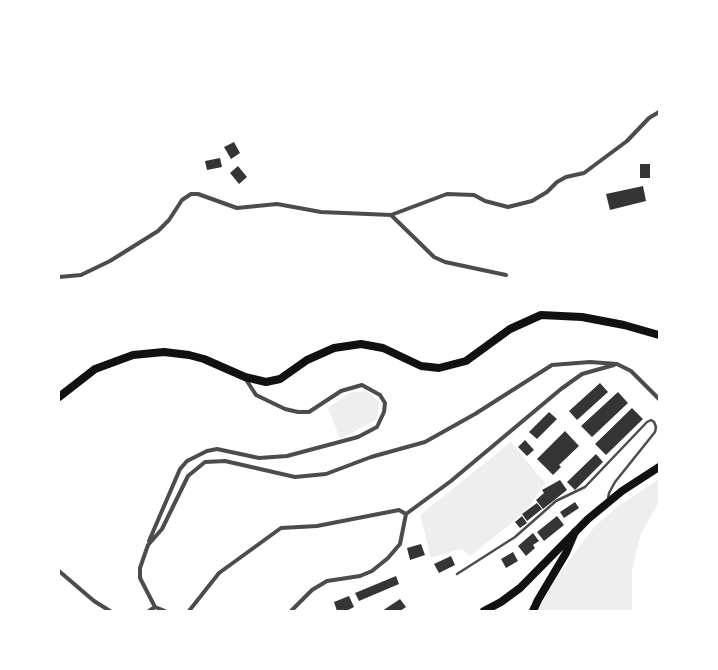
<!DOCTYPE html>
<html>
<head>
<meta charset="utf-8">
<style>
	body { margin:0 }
	#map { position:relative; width:718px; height:670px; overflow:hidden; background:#fff; font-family:"Libre Baskerville",serif }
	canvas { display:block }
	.frame { position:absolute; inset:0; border:60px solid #fff; pointer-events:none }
</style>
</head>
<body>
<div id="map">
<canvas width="718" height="670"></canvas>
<div class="frame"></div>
</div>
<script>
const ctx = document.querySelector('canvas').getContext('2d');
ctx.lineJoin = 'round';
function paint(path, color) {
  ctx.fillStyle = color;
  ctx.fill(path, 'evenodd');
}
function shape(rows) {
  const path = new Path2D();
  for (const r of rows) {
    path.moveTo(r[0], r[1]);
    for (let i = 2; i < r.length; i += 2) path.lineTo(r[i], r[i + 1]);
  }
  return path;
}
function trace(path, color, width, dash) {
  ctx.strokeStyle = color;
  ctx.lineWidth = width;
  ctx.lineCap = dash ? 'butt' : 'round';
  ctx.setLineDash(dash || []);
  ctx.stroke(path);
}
paint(shape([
	[366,391,380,402,376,420,340,439,328,408,349,393],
	[511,442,545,483,532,503,513,522,470,556,462,549,431,558,420,515],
	[659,479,659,502,640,536,632,570,632,611,539,611,541,604,561,571,595,526,617,507]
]), '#eee');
paint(shape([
	[234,142,240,153,231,159,224,147],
	[220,158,222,167,207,170,205,161],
	[640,164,650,164,650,178,640,178],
	[238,166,247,177,239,184,230,173],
	[643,186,646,201,610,210,606,194],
	[600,383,608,392,577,420,569,411],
	[618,392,628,403,592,437,581,426],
	[632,408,643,419,606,455,595,444],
	[549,412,557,419,537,439,529,432],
	[565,431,579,446,559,465,561,467,553,475,537,459],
	[525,440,534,450,527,456,518,447],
	[596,454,603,462,575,490,567,482],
	[560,480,567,490,543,509,536,500,544,493,542,490],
	[575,502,579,508,564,518,560,512],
	[537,503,542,509,527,521,522,514],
	[522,516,527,523,520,528,515,522],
	[557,516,564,525,544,541,537,532],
	[533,533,539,541,533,545,535,548,526,556,518,546],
	[421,544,425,555,410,560,407,548],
	[513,552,518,561,506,568,501,559],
	[451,556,455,565,439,573,434,564],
	[396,576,399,584,359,601,355,593],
	[349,596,354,607,346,611,337,611,334,602],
	[400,599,406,607,400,611,382,611]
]), '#353535');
trace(shape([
	[457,574,515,537,556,501,585,487,647,422,651,420,654,422,656,427,655,432,615,482,609,493,608,499]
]), '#4c4c4c', 2.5);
trace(shape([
	[391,215,447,194,474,195,485,201,508,207,532,201,547,192,557,182,566,177,584,173,627,141,649,118,659,112],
	[59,277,81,275,110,261,158,231,169,220,182,200,191,194,198,194,237,208,277,204,321,212,391,215,434,257,445,262,506,275],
	[406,514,451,481,561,389,582,374,614,365],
	[149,541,180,469,187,461,207,451,217,449,259,458,287,456,358,437,377,427,384,412,385,403,380,395,362,385,341,391,309,412,298,412,285,409,256,395,245,378],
	[59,571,94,601,110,611],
	[155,607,140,578,140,568,148,545,162,529,188,476,205,462,225,461,295,477,326,474,371,457,425,442,475,414,552,365,590,362,617,364,631,371,659,399],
	[149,611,155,607,165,611],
	[189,611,219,573,281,528,317,526,399,510,406,514],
	[291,611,312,590,327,581,360,576,372,571,388,558,400,544,406,514]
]), '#4c4c4c', 4);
trace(shape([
	[533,611,538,600,566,553,575,532]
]), '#111', 8);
trace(shape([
	[59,397,95,369,133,355,164,352,189,355,204,359,245,377,266,382,280,379,307,360,334,348,361,344,383,348,421,366,439,368,466,361,510,329,541,315,582,317,624,325,659,335],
	[484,611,501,602,520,588,588,519,622,491,659,467]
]), '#111', 8);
</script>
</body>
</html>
